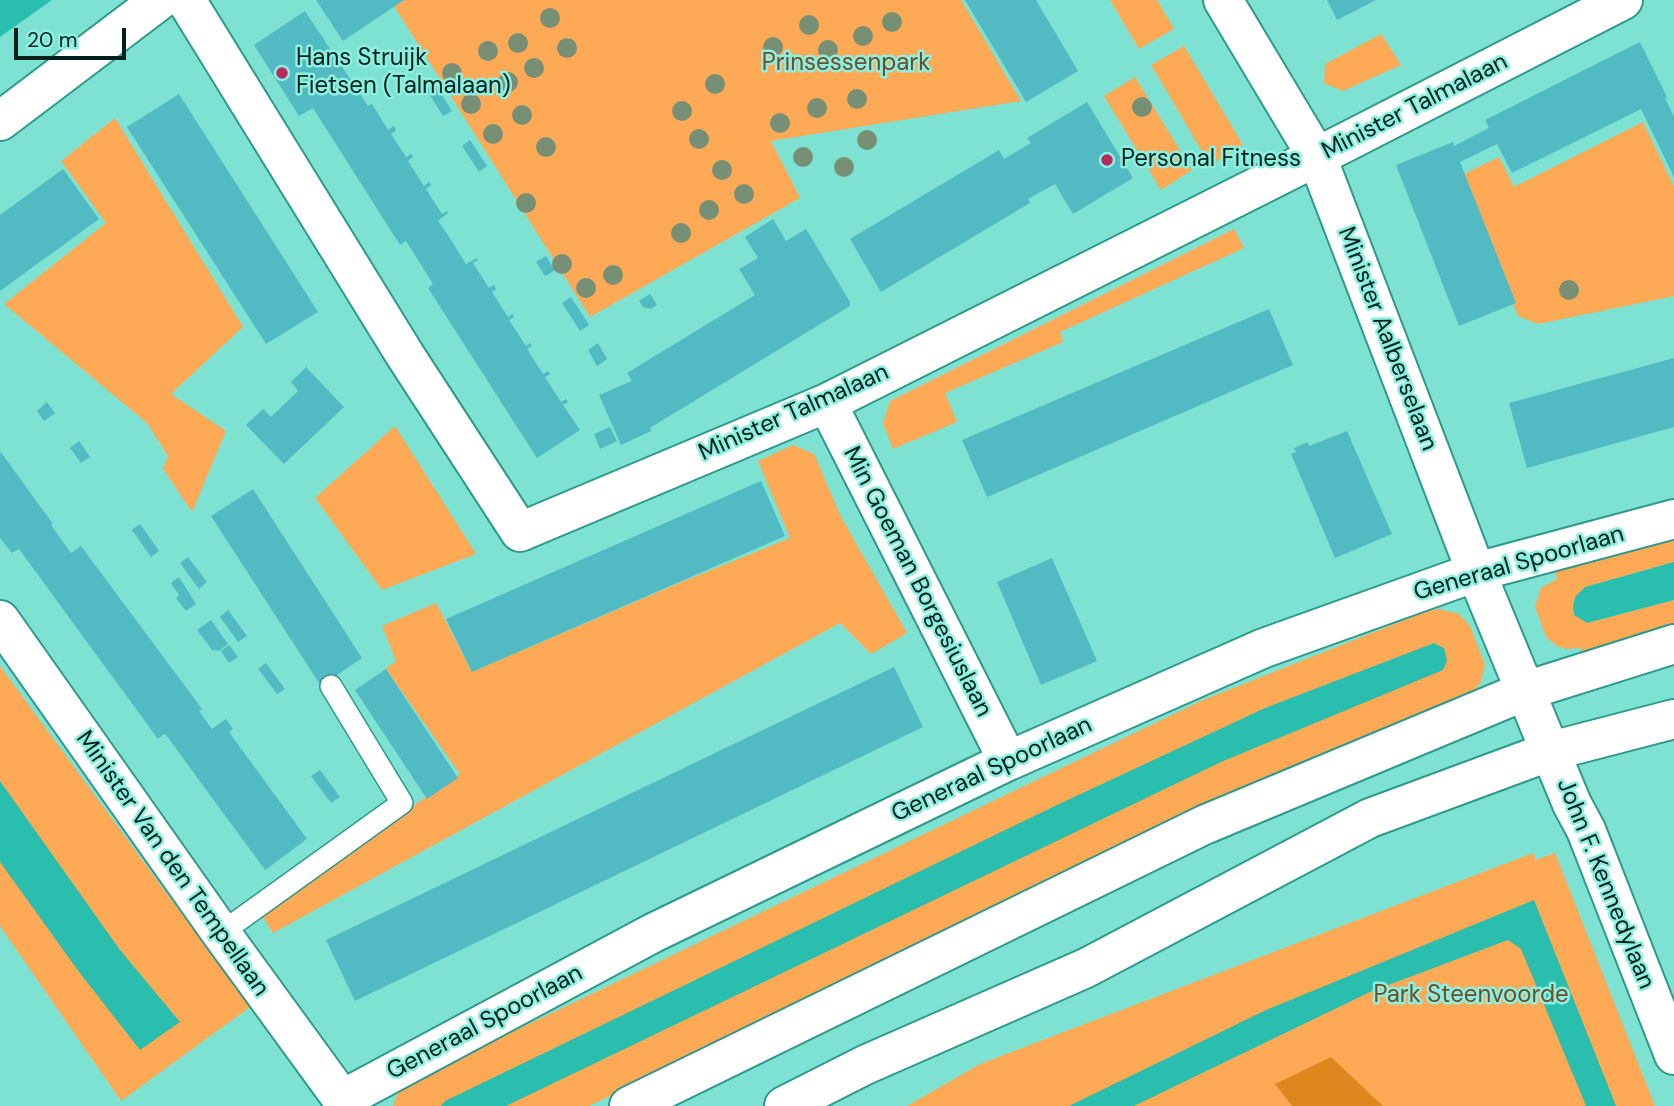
<!DOCTYPE html>
<html>
<head>
<meta charset="utf-8">
<style>
	body { margin:0 }
	#map { position:relative; width:1674px; height:1106px; overflow:hidden; background:#7ee2d3; font-family:"DM Sans",sans-serif }
	canvas { display:block }
	.scale { position:absolute; left:14px; top:28px; width:112px; height:32px; box-sizing:border-box; border:4px solid #01211d; border-top:0; padding-left:9px; font-size:21px; line-height:24px; white-space:nowrap; color:#01211d; -webkit-text-stroke:5px #8cf0e0; paint-order:stroke }
</style>
</head>
<body>
<div id="map">
<canvas width="1674" height="1106"></canvas>
<div class="scale">20 m</div>
</div>
<script>
const ctx = document.querySelector('canvas').getContext('2d');
ctx.lineJoin = 'round';
function paint(path, color) {
  ctx.fillStyle = color;
  ctx.fill(path, 'evenodd');
}
function shape(rows) {
  const path = new Path2D();
  for (const r of rows) {
    path.moveTo(r[0], r[1]);
    for (let i = 2; i < r.length; i += 2) path.lineTo(r[i], r[i + 1]);
  }
  return path;
}
function trace(path, color, width, dash) {
  ctx.strokeStyle = color;
  ctx.lineWidth = width;
  ctx.lineCap = dash ? 'butt' : 'round';
  ctx.setLineDash(dash || []);
  ctx.stroke(path);
}
function drawText(font, color, halo, rows, align = 'center') {
  ctx.font = font + ' "DM Sans",sans-serif';
  ctx.lineWidth = 5;
  ctx.setLineDash([]);
  ctx.textBaseline = 'middle';
  ctx.strokeStyle = halo;
  ctx.fillStyle = color;
  for (const [text, x, y, turn = 0] of rows) {
    ctx.save();
    ctx.translate(x, y);
    ctx.rotate((+turn || 0) * Math.PI / 180);
    ctx.textAlign = isNaN(turn) ? turn : align;
    if (halo) ctx.strokeText(text, 0, 0);
    ctx.fillText(text, 0, 0);
    ctx.restore();
  }
}
paint(shape([
	[405,0,961,0,1021,101,771,141,800,198,590,317,394,6],
	[1110,0,1157,0,1174,29,1139,49],
	[1381,34,1401,65,1343,91,1324,83,1325,64],
	[1184,46,1243,145,1210,165,1151,65],
	[1135,77,1192,170,1161,190,1104,96],
	[115,118,243,327,171,394,226,431,192,512,163,469,168,456,147,423,4,304,106,223,61,161],
	[1643,122,1674,187,1674,296,1538,324,1518,316,1462,175,1499,157,1514,187],
	[1234,229,1244,248,1060,332,1063,342,945,393,957,422,893,449,883,423,890,401],
	[395,426,476,554,382,590,315,498],
	[793,445,814,454,841,517,907,633,871,654,840,623,273,933,259,911,460,774,386,669,396,661,382,626,436,603,472,672,679,583,790,538,758,461],
	[1674,531,1674,562,1585,587,1587,623,1674,600,1674,635,1586,662,1581,648,1567,649,1557,646,1546,637,1535,607,1541,588,1557,579,1553,567],
	[1439,609,1459,614,1470,626,1485,665,1480,684,1455,708,878,967,589,1106,393,1106,400,1086,1203,700,1427,611],
	[0,666,250,1007,121,1101,0,926],
	[1533,853,1536,860,1555,853,1655,1106,907,1106,980,1064]
]), '#fea955');
paint(shape([
	[1331,1057,1383,1106,1292,1106,1275,1084]
]), '#df871f');
paint(shape([
	[0,0,52,0,0,37],
	[1674,562,1674,600,1587,623,1574,615,1573,606,1575,597,1585,587],
	[1434,643,1444,648,1447,661,1443,670,1221,762,506,1106,441,1106,445,1101,1059,804,1265,708],
	[0,781,120,950,180,1022,140,1050,79,972,0,862],
	[1534,900,1616,1106,1586,1106,1521,949,1508,940,1370,992,1134,1106,1069,1106,1266,1010]
]), '#29bead');
paint(shape([
	[316,0,404,0,343,41],
	[965,0,1036,0,1078,71,1026,102],
	[1327,0,1376,0,1337,20],
	[305,11,368,106,372,104,388,130,394,126,396,130,391,134,406,157,411,154,413,157,408,161,424,186,429,182,431,185,426,189,442,214,447,211,448,213,438,221,448,235,466,264,477,258,478,260,473,263,489,288,494,285,496,289,492,292,508,317,513,314,514,317,509,320,526,346,530,343,532,346,527,349,543,374,548,371,550,374,545,377,561,402,566,399,568,402,563,405,580,430,537,458,428,288,433,284,406,241,400,245,313,108,299,116,254,45],
	[1640,42,1667,97,1665,98,1674,117,1674,177,1641,109,1512,173,1497,144,1460,162,1516,303,1459,326,1396,165,1453,142,1454,146,1489,128,1485,120],
	[435,84,452,111,443,116,426,89],
	[179,94,318,312,266,344,127,127],
	[1087,102,1133,178,1073,214,1055,184,1028,199,1030,203,881,292,850,239,999,150,1004,159,1031,143,1027,138],
	[470,140,487,166,479,172,462,146],
	[63,169,99,219,0,291,0,215],
	[773,219,786,241,806,229,850,302,850,306,658,423,650,428,651,431,621,445,599,395,632,381,627,373,755,295,739,269,758,258,745,237],
	[546,256,555,270,545,276,536,262],
	[650,294,657,305,651,309,643,307,639,301],
	[571,297,589,325,580,331,562,303],
	[1269,309,1293,365,987,497,962,440],
	[598,343,607,359,597,366,588,350],
	[1674,358,1674,427,1527,468,1509,403],
	[306,367,344,407,284,464,246,425,263,409,271,417,298,391,291,382],
	[47,402,55,413,44,421,37,411],
	[610,427,617,441,600,449,594,434],
	[1347,431,1392,534,1335,558,1291,454,1296,452,1294,448,1308,442,1309,446],
	[79,441,90,457,81,463,70,448],
	[0,451,53,524,51,525,71,553,81,546,202,709,199,711,212,729,226,719,233,729,229,732,307,839,265,870,166,735,164,734,158,739,19,549,12,553,0,538],
	[761,481,785,536,472,672,446,619],
	[253,489,362,658,321,686,211,516],
	[140,524,159,551,151,557,132,530],
	[188,557,207,582,199,589,180,563],
	[1052,558,1097,661,1041,685,997,582],
	[179,577,196,604,186,611,176,598,179,595,171,583],
	[228,610,247,636,238,642,220,617],
	[211,620,228,644,219,651,212,650,197,630],
	[229,645,238,657,229,663,221,651],
	[266,663,285,689,277,694,258,669],
	[894,667,923,727,355,1001,326,940],
	[386,669,458,778,427,799,355,690],
	[320,770,340,797,331,803,311,776]
]), '#51bac3');
const lane = shape([
	[221,933,402,803,331,686]
]);
const street = shape([
	[186,0,405,355,520,532,827,403,1346,142,1623,0],
	[1223,0,1317,157,1476,572,1572,804,1586,830,1674,1055],
	[0,121,160,0],
	[827,403,1008,761],
	[0,620,221,933,347,1106],
	[343,1099,653,933,1008,761,1264,648,1476,572,1674,519]
]);
const secondary = shape([
	[629,1106,1204,825,1525,691,1674,644],
	[784,1106,865,1065,1086,968,1370,818,1551,751,1674,719]
]);
trace(lane, '#2e998c', 24);
trace(street, '#2e998c', 42);
trace(secondary, '#2e998c', 42);
trace(lane, '#fff', 21);
trace(street, '#fff', 38);
trace(secondary, '#fff', 38);
ctx.fillStyle = '#779075';
for (const [x, y] of [
	[550,18],
	[892,22],
	[809,25],
	[863,36],
	[518,43],
	[773,47],
	[567,48],
	[828,50],
	[488,51],
	[534,68],
	[452,73],
	[508,82],
	[715,84],
	[857,99],
	[471,104],
	[1142,107],
	[817,108],
	[682,111],
	[522,115],
	[780,123],
	[493,134],
	[699,139],
	[867,140],
	[546,147],
	[803,157],
	[844,167],
	[722,170],
	[744,194],
	[526,203],
	[709,210],
	[681,233],
	[562,264],
	[613,275],
	[586,288],
	[1569,290]
]) {
  ctx.beginPath();
  ctx.arc(x, y, 10, 0, 2 * Math.PI);
  ctx.fill();
}
for (const [x, y, r, color] of [
	[282,73,7,"#b72a60"],
	[1107,160,7,"#b72a60"]
]) {
  const dot = new Path2D();
  dot.arc(x, y, r, 0, 2 * Math.PI);
  ctx.fillStyle = color;
  ctx.fill(dot);
  trace(dot, '#8cf0e0', 2.5);
}
drawText('24px', '#01211d', '#8cf0e0', [
	["Hans Struijk",296,59],
	["Fietsen (Talmalaan)",296,87],
	["Personal Fitness",1121,160]
], 'left');
drawText('24px', '#724c28', '#8cf0e0', [
	["Prinsessenpark",846,64],
	["Park Steenvoorde",1471,996]
]);
drawText('24px', '#01211d', '#8cf0e0', [
	["Minister Talmalaan",1415,107,-27],
	["Minister Aalberselaan",1387,339,69],
	["Minister Talmalaan",794,413,-24],
	["Generaal Spoorlaan",1519,564,-16],
	["Min Goeman Borgesiuslaan",917,582,63],
	["Generaal Spoorlaan",992,770,-25],
	["Minister Van den Tempellaan",172,864,55],
	["John F. Kennedylaan",1605,884,68],
	["Generaal Spoorlaan",485,1023,-28]
]);
</script>
</body>
</html>
